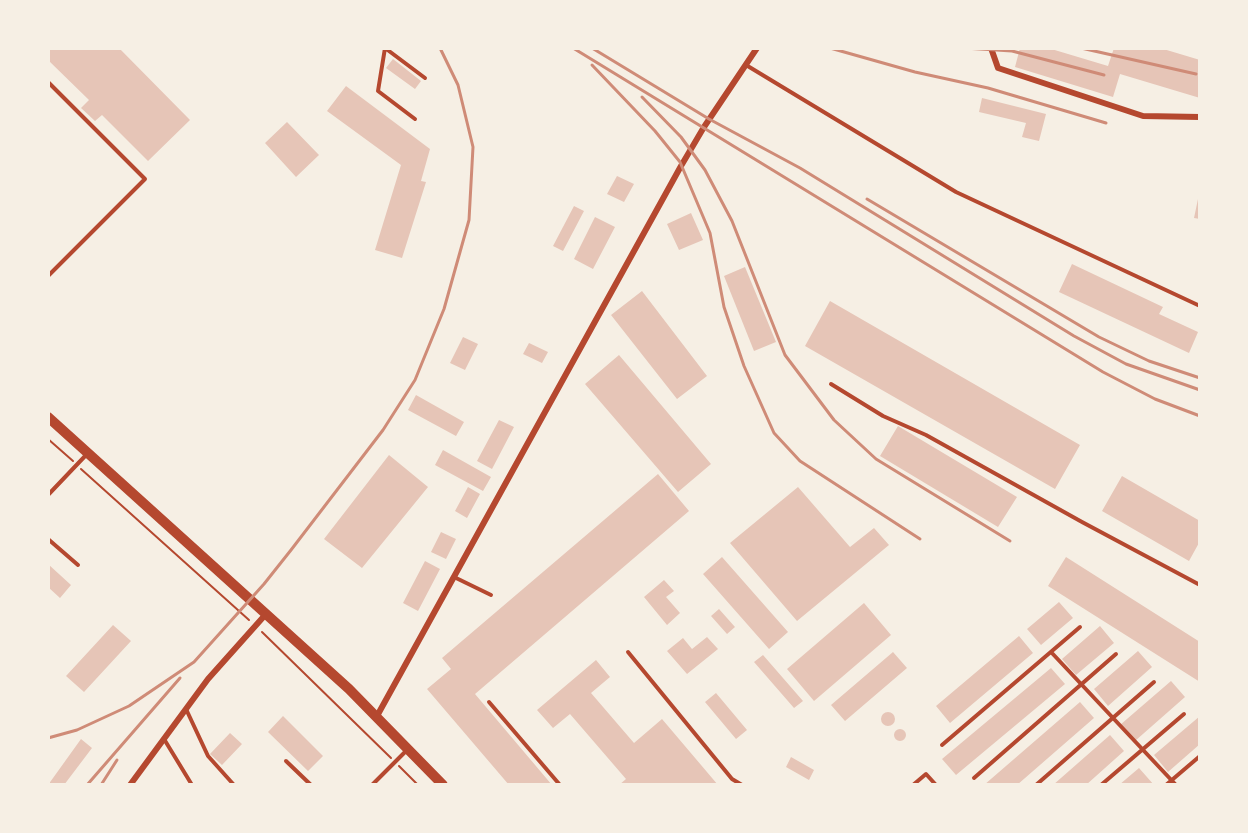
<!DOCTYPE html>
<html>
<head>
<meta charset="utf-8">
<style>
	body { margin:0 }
	#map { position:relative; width:1248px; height:833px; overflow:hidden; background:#f6efe4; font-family:Montserrat,sans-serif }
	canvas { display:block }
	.frame { position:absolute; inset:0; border:50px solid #f6efe4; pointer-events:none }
</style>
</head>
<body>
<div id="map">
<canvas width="1248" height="833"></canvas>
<div class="frame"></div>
</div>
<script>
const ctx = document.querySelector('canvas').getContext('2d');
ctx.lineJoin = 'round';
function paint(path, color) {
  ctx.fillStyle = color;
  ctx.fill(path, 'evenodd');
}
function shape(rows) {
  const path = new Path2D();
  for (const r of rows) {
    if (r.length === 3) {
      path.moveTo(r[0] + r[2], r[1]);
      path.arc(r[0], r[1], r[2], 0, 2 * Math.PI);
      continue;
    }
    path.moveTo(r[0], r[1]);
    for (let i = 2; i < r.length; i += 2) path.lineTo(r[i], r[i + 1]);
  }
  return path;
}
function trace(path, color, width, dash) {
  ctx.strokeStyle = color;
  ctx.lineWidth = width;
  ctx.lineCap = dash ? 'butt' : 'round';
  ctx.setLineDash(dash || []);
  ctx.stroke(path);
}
paint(shape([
	[48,48,119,48,190,120,148,161,102,115,95,121,81,108,89,100,48,60],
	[1020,48,1048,48,1108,66,1114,48,1160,48,1200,60,1200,98,1120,74,1113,97,1015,67],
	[393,59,421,81,415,89,386,68],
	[346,86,430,149,421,181,426,182,402,258,375,250,401,165,327,111],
	[982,98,1046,114,1039,141,1022,137,1026,123,979,112],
	[287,122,319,155,296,177,265,143],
	[617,176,634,184,624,202,607,194],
	[1198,199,1200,199,1200,219,1194,218],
	[574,206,584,211,563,251,553,246],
	[691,213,703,240,679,250,667,224],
	[595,217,615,227,593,269,574,259],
	[1072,264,1163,307,1159,314,1198,332,1189,353,1059,292],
	[745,267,776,342,754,351,724,276],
	[642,291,707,376,677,399,611,315],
	[830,301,1080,445,1055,489,805,346],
	[463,337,478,344,465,370,450,363],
	[529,343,548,352,542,363,523,354],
	[619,355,711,464,678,492,585,384],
	[416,395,464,422,456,436,408,410],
	[499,420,514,427,492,469,477,461],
	[898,426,1017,497,998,527,880,456],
	[443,450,491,477,483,491,435,465],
	[389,455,428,487,362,568,324,539],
	[658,474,689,511,475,694,552,785,509,785,427,689,451,669,442,658],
	[1122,476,1200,521,1200,541,1189,561,1102,511],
	[468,487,480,494,467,518,455,511],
	[798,487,850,547,874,528,889,545,797,621,730,543],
	[441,532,456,539,446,559,431,552],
	[722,557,788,632,769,649,703,574],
	[1066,557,1200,642,1200,682,1048,586],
	[425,561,440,569,418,611,403,603],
	[48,564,71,585,60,598,48,587],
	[664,580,674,591,666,597,680,613,667,625,644,597],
	[1059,602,1073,618,1041,645,1027,629],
	[864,603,891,635,814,701,787,669],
	[719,609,735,627,727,634,711,616],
	[113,625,131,641,84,692,66,676],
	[1100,626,1114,643,1076,675,1062,659],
	[1019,636,1033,653,950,723,936,706],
	[707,637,718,649,687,674,667,651,683,638,692,649],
	[1138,651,1152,667,1108,706,1094,689],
	[893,652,907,668,845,721,831,705],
	[763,655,803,701,794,708,754,662],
	[596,660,610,677,591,693,634,743,662,719,718,785,619,785,626,779,570,714,553,728,537,710],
	[1051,668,1065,684,956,775,942,759],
	[1171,681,1185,697,1135,741,1120,725],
	[716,693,747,730,736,739,705,702],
	[1080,702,1094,718,1017,785,984,785],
	[888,719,7],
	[283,716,323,756,308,771,268,732],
	[1200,716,1200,744,1168,772,1154,755],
	[900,735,6],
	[230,733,242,744,222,765,210,754],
	[1110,735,1124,751,1086,785,1053,785],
	[81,739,92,748,64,785,48,785],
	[791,757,814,770,809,780,786,767],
	[1139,768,1154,785,1119,785]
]), '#e6c5b7');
trace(shape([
	[48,439,73,461],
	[81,469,249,620],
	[262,632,391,758],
	[399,766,418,785]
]), '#b5482f', 2);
trace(shape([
	[385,48,378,91,415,119],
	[385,48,425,78],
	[746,65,956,192,1200,306],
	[48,82,145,179,48,276],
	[831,384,883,416,926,435,1082,522,1200,585],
	[48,495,87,454],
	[48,539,78,565],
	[454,577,491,595],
	[628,652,732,779,742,785],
	[1051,652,1176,785],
	[489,702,560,785],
	[186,709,208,756,234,785],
	[164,739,192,785],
	[942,745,1080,627],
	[286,761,311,785],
	[974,778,1116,654],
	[372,785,407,750],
	[913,785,926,774,936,785],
	[1036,785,1154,682],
	[1101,785,1184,714],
	[1166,785,1200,756]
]), '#b5482f', 4);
trace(shape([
	[991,48,998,68,1143,116,1200,117],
	[377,716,681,166,704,127,757,48],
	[130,785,208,679,266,614]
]), '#b5482f', 6);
trace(shape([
	[48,417,349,689,443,785]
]), '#b5482f', 10);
trace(shape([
	[573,48,1103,372,1155,399,1200,416],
	[592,48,709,119,800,168,1074,336,1126,364,1200,390],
	[830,48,915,72,988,88,1106,123],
	[964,48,1012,51,1104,75],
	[1081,48,1196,74],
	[592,65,655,131,680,162,710,233,724,307,744,366,774,433,800,461,920,539],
	[642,97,681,137,705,170,732,221,785,355,834,420,876,459,1010,541],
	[867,199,1099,337,1149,361,1200,378],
	[48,738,77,730,129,706,194,662,264,584,291,550,383,430,415,380,444,309,469,220,473,147,458,85,440,48],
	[87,785,180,678],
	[101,785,117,760]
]), '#cf8b77', 3);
</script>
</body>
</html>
